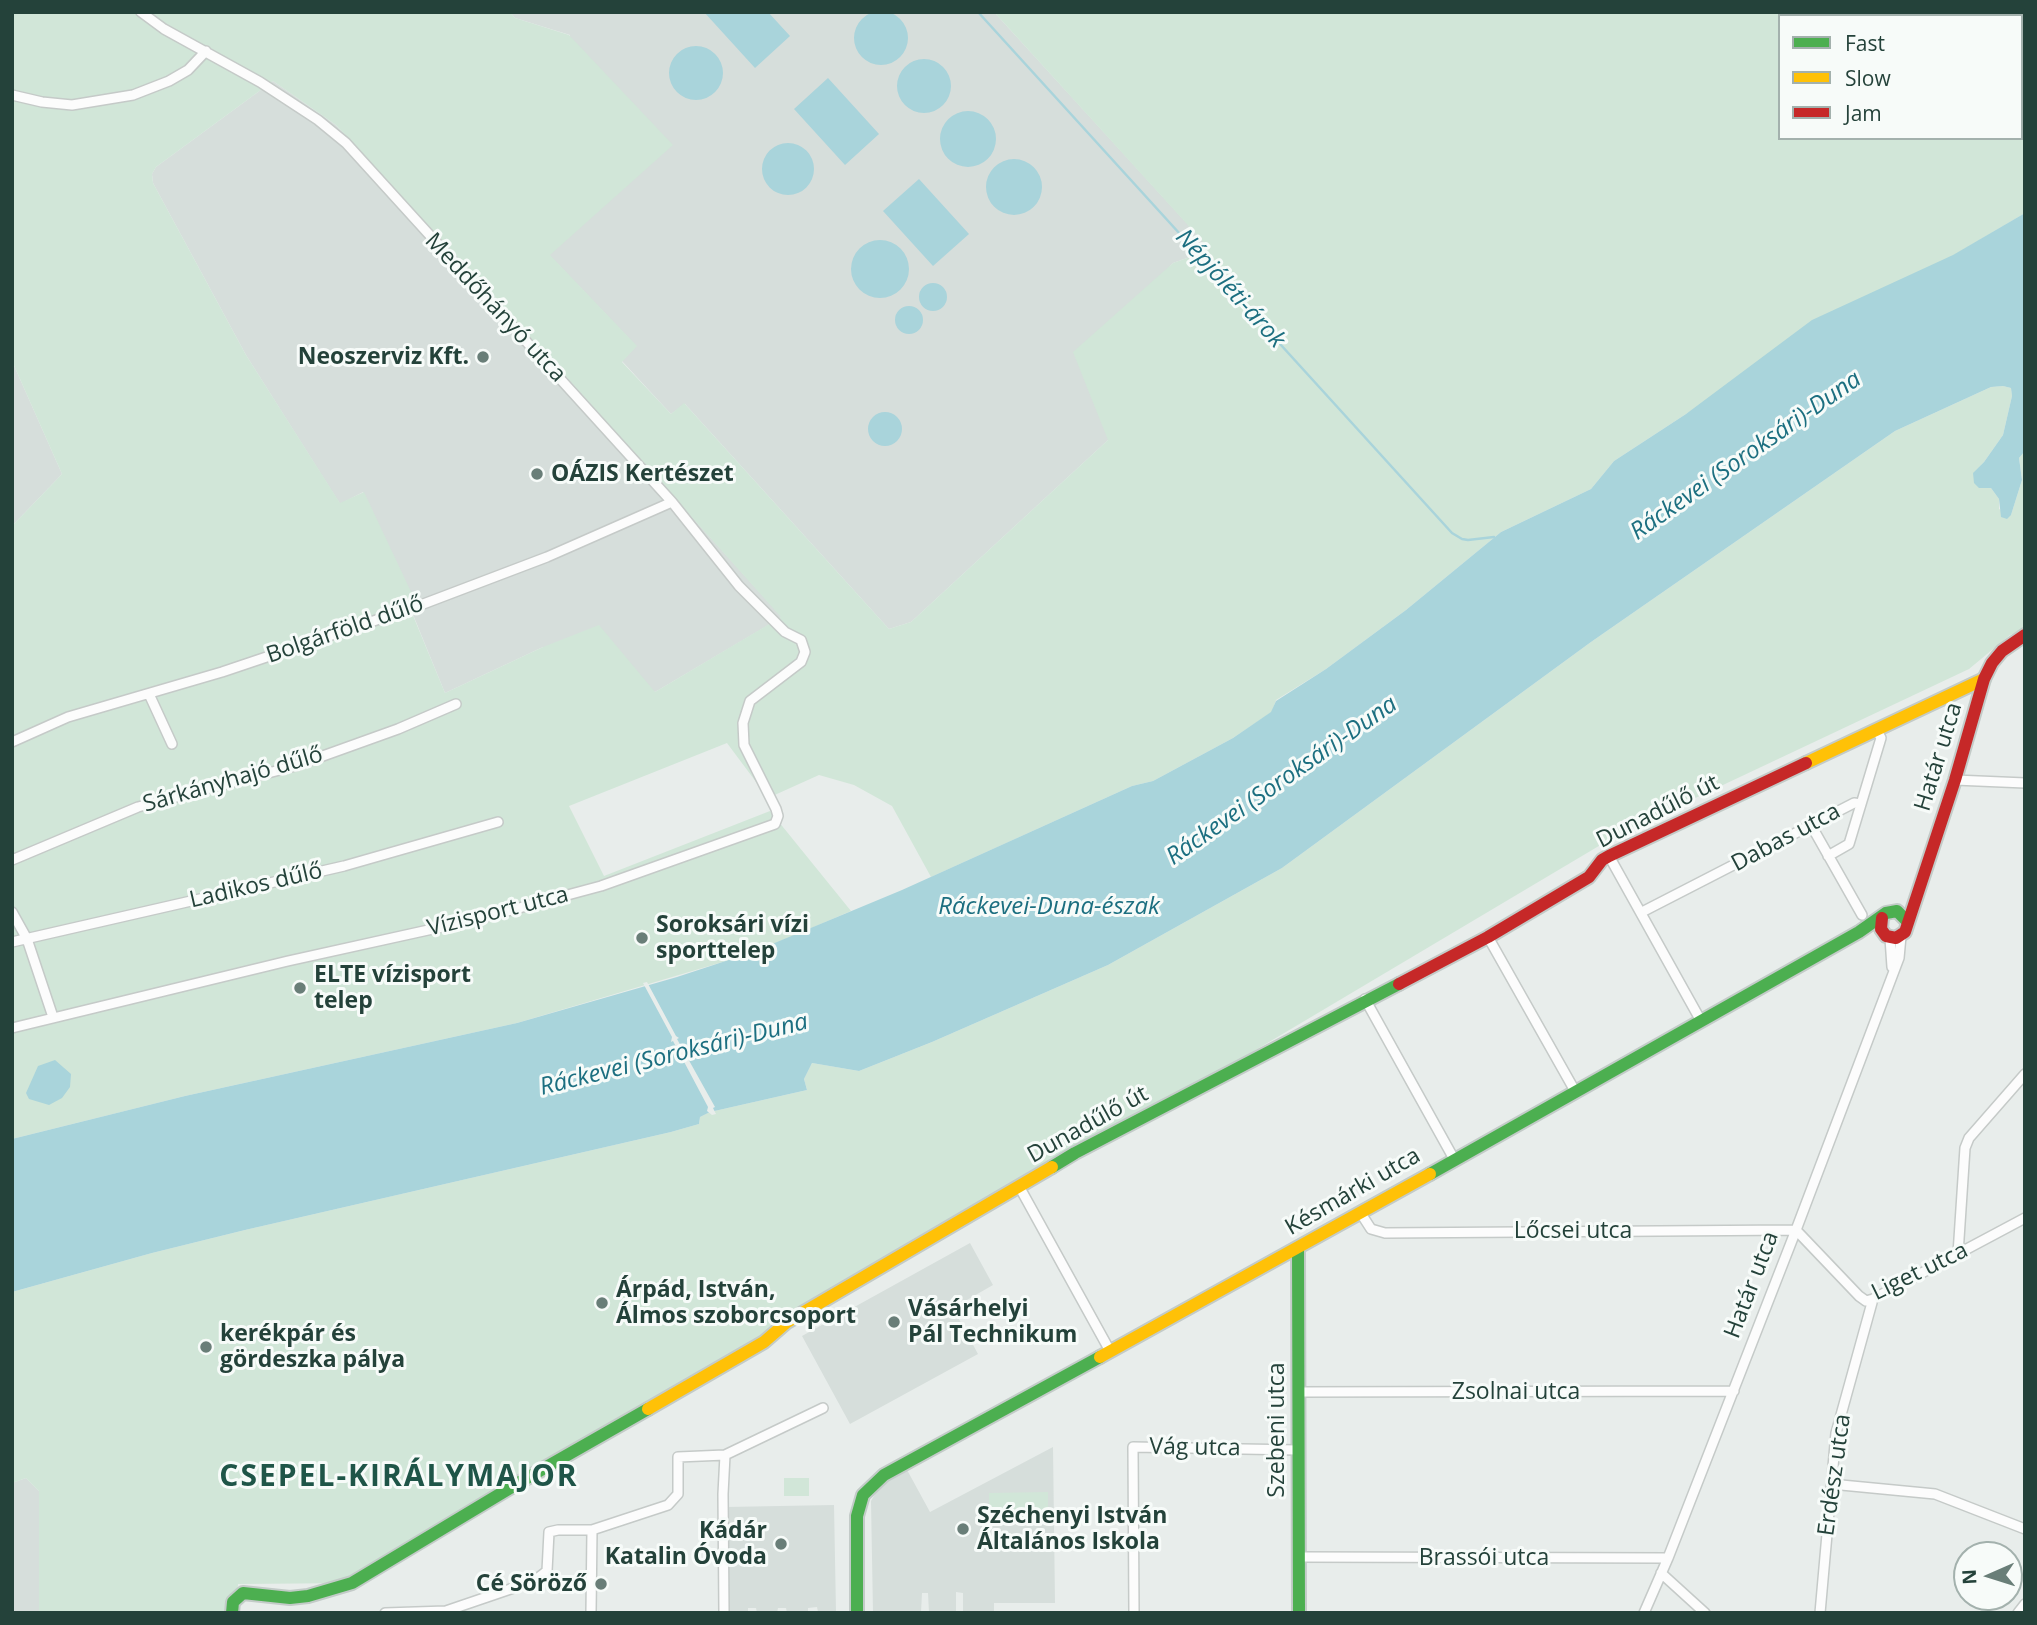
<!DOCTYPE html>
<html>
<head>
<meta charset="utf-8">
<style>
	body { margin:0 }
	#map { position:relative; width:2037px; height:1625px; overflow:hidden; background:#e8edeb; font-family:"Open Sans",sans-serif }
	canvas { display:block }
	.frame { position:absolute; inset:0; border:14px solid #24423a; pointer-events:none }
	.legend { position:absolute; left:1778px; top:14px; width:245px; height:126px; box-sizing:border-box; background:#f7fbf9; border:2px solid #a3b1ad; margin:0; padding:9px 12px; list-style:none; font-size:21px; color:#24423a }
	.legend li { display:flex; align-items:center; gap:14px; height:35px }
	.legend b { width:35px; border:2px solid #a3b1ad }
	.north { position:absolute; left:1953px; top:1541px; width:70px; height:70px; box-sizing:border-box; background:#f7fbf9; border:2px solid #a3b1ad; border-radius:50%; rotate:267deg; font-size:19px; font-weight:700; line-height:28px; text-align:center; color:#24423a }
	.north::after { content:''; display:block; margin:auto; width:24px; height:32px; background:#697e78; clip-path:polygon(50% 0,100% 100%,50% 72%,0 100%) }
</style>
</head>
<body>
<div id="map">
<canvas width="2037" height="1625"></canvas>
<div class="frame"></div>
<ul class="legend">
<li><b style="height:9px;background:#4caf50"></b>Fast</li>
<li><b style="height:9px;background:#ffc107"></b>Slow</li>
<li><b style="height:9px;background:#c62828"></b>Jam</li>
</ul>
<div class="north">N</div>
</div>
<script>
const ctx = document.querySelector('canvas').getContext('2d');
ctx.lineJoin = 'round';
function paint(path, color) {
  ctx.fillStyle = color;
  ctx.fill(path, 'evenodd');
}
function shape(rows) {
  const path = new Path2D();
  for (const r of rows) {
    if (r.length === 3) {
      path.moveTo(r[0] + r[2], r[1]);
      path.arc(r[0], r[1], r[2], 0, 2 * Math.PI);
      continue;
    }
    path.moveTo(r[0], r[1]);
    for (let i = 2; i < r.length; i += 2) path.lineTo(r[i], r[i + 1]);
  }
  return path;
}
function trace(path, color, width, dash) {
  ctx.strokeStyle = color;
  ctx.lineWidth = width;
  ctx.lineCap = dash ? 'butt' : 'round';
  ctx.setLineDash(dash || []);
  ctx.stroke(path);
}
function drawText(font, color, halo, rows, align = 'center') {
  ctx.font = font + ' "Open Sans",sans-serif';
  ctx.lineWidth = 6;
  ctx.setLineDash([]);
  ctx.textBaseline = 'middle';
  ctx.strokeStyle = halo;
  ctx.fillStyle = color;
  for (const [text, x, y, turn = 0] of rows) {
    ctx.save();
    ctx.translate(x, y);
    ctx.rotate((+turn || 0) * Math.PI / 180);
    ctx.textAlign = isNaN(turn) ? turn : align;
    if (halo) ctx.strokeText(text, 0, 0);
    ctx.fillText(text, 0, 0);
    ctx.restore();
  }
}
paint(shape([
	[510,12,994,12,1206,244,1201,253,1173,263,1170,266,1108,440,911,622,889,629,685,404,671,414,622,361,636,346,549,255,570,35,515,18],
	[273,81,336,125,561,371,782,617,655,692,543,647,445,693,363,492,340,504,246,355,153,183,152,174,156,167],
	[12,361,62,474,12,526],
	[970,1243,993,1285,953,1308,978,1354,850,1424,802,1336],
	[1053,1447,1055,1603,994,1603,994,1612,963,1612,963,1593,956,1592,956,1613,929,1613,928,1593,922,1593,921,1613,873,1613,871,1501,883,1480,906,1468,930,1512],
	[26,1478,39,1491,39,1613,12,1613,12,1483],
	[834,1505,836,1612,818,1612,817,1607,808,1608,808,1613,787,1613,786,1608,778,1608,777,1613,757,1613,756,1608,748,1608,748,1612,728,1613,726,1507]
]), '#d6dedb');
paint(shape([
	[12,12,510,12,515,18,569,35,673,145,550,255,637,346,622,362,671,414,684,403,889,629,911,622,1108,440,1073,352,1173,263,1201,253,1206,245,994,12,2025,12,2025,213,1686,414,1614,461,1591,489,1501,532,1406,610,1326,669,1276,700,1272,712,1233,738,1153,781,1132,786,931,877,892,806,854,785,819,775,768,798,727,743,569,806,604,876,770,811,851,911,753,953,517,1023,185,1096,12,1139,12,526,62,474,12,361],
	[1780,16,2021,16,2021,138,1780,138],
	[273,81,336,125,561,371,781,617,655,692,599,625,543,647,445,693,407,601,413,596,364,492,340,503,246,355,153,183,152,174,156,167],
	[2003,386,2011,388,2012,396,2003,435,1984,462,1973,474,1991,488,1999,499,1999,509,2011,515,2022,480,2019,458,2025,451,2025,628,2010,635,1969,669,1619,834,359,1583,238,1584,236,1613,39,1613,39,1491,26,1478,12,1483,12,1292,152,1253,245,1230,671,1132,699,1124,700,1117,710,1112,807,1090,804,1079,812,1063,859,1071,932,1042,1108,965,1282,868,1591,642,1895,431,1991,387],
	[784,1478,809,1478,809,1496,784,1496],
	[1048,1492,1048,1523,989,1524,989,1493]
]), '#d1e6d8');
paint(shape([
	[881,38,27],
	[704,12,768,12,790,36,755,68],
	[696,73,27],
	[924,86,27],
	[828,78,879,134,845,165,794,109],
	[968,139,28],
	[788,169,26],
	[1014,187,28],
	[919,179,969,234,933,266,883,211],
	[2025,213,2025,451,2019,458,2022,480,2011,515,2007,519,2001,517,1999,499,1991,488,1979,488,1974,483,1973,473,1984,462,2003,435,2012,396,2011,388,2003,386,1991,387,1895,431,1591,642,1282,868,1108,965,932,1042,859,1071,812,1063,804,1079,807,1090,710,1112,700,1117,699,1124,671,1132,245,1230,152,1253,12,1292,12,1139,185,1096,517,1023,677,977,753,952,902,890,1132,786,1153,781,1233,738,1271,712,1276,701,1326,669,1406,610,1501,532,1591,489,1614,461,1686,414,1812,320,1953,255],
	[880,269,29],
	[933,297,14],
	[909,320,14],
	[885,429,17],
	[55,1060,71,1074,70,1087,62,1098,49,1105,29,1099,26,1093,38,1066]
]), '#a9d4db');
paint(shape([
	[647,982,676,1036,679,1038,677,1039,715,1107,713,1108,716,1114,712,1115,707,1111,708,1107,673,1041,671,1042,672,1037,643,983]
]), '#e8edeb');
trace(shape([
	[978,12,1452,533,1462,539,1468,540,1494,537]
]), '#a9d4db', 2.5);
const street = shape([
	[12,95,42,102,72,105,133,95,169,81,188,70,206,51],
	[149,694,172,744],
	[12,742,68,717,222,672,418,606,547,557,672,502],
	[1955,780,2025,783],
	[1811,825,1862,915],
	[1609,856,1701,1021],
	[1828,856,1849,844,1881,738,1876,729],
	[12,860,138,807,295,766,398,729,456,704],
	[12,912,27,939,53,1017],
	[1642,912,1854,803,1861,804],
	[1488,937,1575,1091],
	[1890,938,1892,967],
	[12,942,344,866,498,822],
	[1365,999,1454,1159],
	[12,1028,288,961,478,919,601,886,775,824,778,816,776,809,744,745,743,723,750,701,801,662,805,652,801,640,785,632,739,586,672,502,346,143,318,120,260,82,164,29,141,12],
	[1020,1188,1110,1351],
	[1360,1212,1371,1229,1385,1233,1796,1230,1859,1296,1866,1301,1873,1299,2025,1218],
	[1958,1254,1965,1148,1969,1138,2025,1074],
	[1298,1392,1734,1391],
	[1831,1484,1935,1494,2025,1529],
	[1299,1557,1668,1558],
	[1661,1573,1705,1613],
	[385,1613,446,1611,534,1581,547,1571,549,1532,558,1530,592,1530,668,1505,678,1494,678,1457,725,1455,823,1408],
	[591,1613,592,1530],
	[724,1613,723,1494,725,1455],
	[1134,1613,1133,1447,1298,1450],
	[1644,1613,1668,1558,1796,1230,1899,958,1901,936],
	[1820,1613,1836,1433,1873,1299],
	[2018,1613,2025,1604]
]);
const fast = shape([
	[1052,1167,1075,1153,1399,984],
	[1430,1174,1859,932,1886,913,1897,911,1907,921],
	[1298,1248,1299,1613],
	[232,1613,233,1602,243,1593,290,1598,308,1596,352,1583,520,1482,648,1409],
	[857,1613,857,1516,863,1495,884,1475,1100,1357]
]);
const slow = shape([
	[1806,763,1984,679],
	[1100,1357,1430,1174],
	[648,1409,764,1342,787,1322,1052,1167]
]);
const jam = shape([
	[1882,918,1881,929,1886,936,1896,938,1905,932,1955,780,1984,679,1992,663,2002,651,2025,635],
	[1399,984,1488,937,1589,877,1602,860,1609,856,1806,763]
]);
trace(street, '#c5cac8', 12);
trace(fast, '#c3cbc8', 16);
trace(slow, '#c3cbc8', 16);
trace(jam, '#c3cbc8', 16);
trace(street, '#fcfcfc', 9);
trace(fast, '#4caf50', 12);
trace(slow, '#ffc107', 12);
trace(jam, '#c62828', 12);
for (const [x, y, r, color] of [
	[483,357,7,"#697e78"],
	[537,474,7,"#697e78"],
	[642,938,7,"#697e78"],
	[300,988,7,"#697e78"],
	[602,1303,7,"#697e78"],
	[894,1322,7,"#697e78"],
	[206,1347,7,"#697e78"],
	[963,1529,7,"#697e78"],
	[781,1544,7,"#697e78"],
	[601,1584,7,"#697e78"]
]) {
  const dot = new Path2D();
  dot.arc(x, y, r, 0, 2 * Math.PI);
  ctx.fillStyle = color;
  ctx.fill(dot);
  trace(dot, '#f7fbf9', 2.5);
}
drawText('23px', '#24423a', '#f7fbf9', [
	["Meddőhányó utca",495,308,47],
	["Bolgárföld dűlő",345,630,-19],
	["Határ utca",1939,757,-73],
	["Sárkányhajó dűlő",233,780,-16],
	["Dunadűlő út",1658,812,-27],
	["Dabas utca",1786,838,-28],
	["Ladikos dűlő",256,886,-13],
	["Vízisport utca",498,912,-14],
	["Dunadűlő út",1088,1125,-29],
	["Késmárki utca",1353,1192,-30],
	["Lőcsei utca",1573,1231],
	["Liget utca",1920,1272,-26],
	["Határ utca",1752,1285,-69],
	["Zsolnai utca",1516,1392],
	["Szebeni utca",1277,1430,-90],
	["Vág utca",1195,1448,1],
	["Erdész utca",1835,1475,-82],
	["Brassói utca",1484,1558]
]);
drawText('bold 23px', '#24423a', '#f7fbf9', [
	["Neoszerviz Kft.",469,357,"right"],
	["OÁZIS Kertészet",551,474],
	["Soroksári vízi",656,925],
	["sporttelep",656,951],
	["ELTE vízisport",314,975],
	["telep",314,1001],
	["Árpád, István,",616,1290],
	["Álmos szoborcsoport",616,1316],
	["Vásárhelyi",908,1309],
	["Pál Technikum",908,1335],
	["kerékpár és",220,1334],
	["gördeszka pálya",220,1360],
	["Széchenyi István",977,1516],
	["Általános Iskola",977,1542],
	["Kádár",767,1531,"right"],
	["Katalin Óvoda",767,1557,"right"],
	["Cé Söröző",587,1584,"right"]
], 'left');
drawText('italic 24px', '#1c6f80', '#f7fbf9', [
	["Népjóléti-árok",1230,289,48],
	["Ráckevei (Soroksári)-Duna",1746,456,-35],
	["Ráckevei (Soroksári)-Duna",1282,781,-35],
	["Ráckevei-Duna-észak",1049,907],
	["Ráckevei (Soroksári)-Duna",674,1055,-14]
]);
ctx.letterSpacing = '2px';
drawText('bold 30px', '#1f5548', '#f7fbf9', [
	["CSEPEL-KIRÁLYMAJOR",399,1477]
]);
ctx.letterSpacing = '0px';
</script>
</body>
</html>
